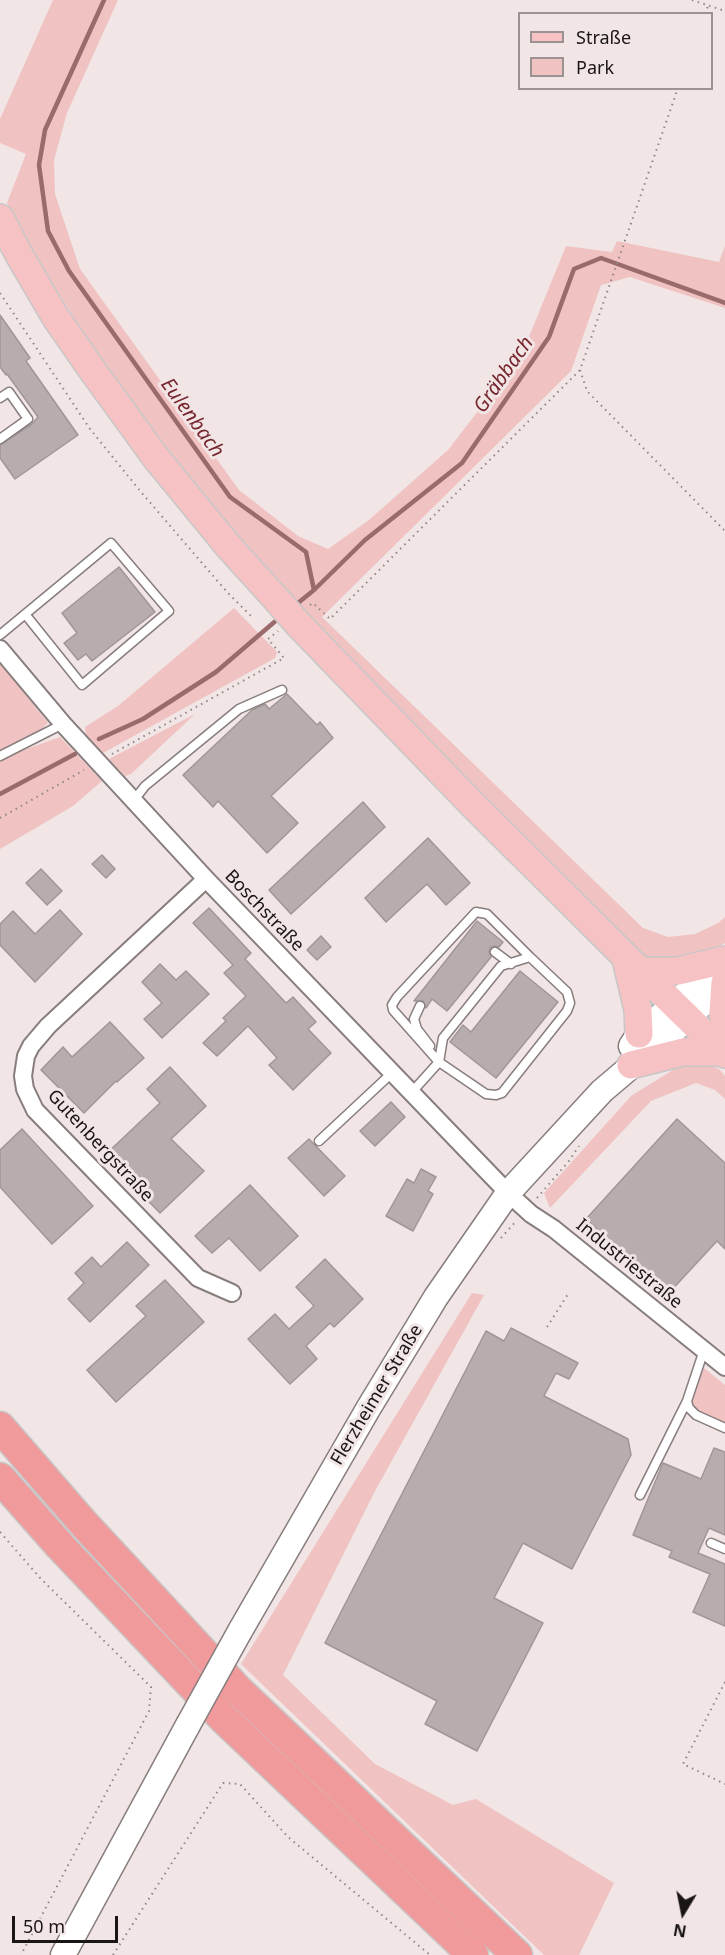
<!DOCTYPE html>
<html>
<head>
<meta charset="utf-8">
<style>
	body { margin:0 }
	#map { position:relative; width:725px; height:1955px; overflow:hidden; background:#f1e5e5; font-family:"Noto Sans",sans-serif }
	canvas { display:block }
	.legend { position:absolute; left:518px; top:12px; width:195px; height:78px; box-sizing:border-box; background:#f1e5e5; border:2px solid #9b9292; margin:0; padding:8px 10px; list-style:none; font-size:18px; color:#1a1615 }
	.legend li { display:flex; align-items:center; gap:12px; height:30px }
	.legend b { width:30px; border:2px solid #9b9292 }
	.north { position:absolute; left:653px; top:1883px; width:60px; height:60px; -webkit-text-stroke:4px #f1e5e5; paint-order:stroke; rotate:190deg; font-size:16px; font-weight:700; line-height:24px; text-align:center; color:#1a1615 }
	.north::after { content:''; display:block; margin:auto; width:21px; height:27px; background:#1a1615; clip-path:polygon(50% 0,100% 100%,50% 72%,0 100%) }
	.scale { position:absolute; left:12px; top:1916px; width:106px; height:27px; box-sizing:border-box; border:3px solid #1a1615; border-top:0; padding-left:8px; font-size:18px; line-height:21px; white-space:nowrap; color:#1a1615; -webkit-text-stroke:4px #f1e5e5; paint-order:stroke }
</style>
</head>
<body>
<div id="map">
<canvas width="725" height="1955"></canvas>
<ul class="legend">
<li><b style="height:8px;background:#f6c2c4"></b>Straße</li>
<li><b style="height:16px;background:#f0c2c2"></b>Park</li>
</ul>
<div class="north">N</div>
<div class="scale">50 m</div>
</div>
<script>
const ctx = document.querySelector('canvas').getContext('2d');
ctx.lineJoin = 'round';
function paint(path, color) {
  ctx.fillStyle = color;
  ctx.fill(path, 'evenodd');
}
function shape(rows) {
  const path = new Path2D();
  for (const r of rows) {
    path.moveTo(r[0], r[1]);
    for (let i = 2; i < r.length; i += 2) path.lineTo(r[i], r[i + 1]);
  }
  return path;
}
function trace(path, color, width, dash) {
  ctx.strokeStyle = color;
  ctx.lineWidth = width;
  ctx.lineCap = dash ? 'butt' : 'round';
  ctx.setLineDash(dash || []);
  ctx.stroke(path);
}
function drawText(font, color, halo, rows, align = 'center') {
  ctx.font = font + ' "Noto Sans",sans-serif';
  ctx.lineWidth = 6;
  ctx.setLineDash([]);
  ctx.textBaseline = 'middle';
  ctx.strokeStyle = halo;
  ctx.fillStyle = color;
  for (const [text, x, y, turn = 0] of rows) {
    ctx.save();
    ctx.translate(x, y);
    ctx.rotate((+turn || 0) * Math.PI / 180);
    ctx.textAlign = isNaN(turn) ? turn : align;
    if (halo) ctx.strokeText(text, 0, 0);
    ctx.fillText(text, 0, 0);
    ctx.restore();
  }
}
paint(shape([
	[53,0,118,0,67,113,54,160,55,194,80,269,239,490,298,536,328,549,369,520,448,450,522,354,566,246,612,252,617,241,719,262,725,246,725,308,630,277,601,285,571,371,322,617,643,928,668,937,695,934,718,923,725,917,725,943,699,958,661,963,644,956,394,710,227,526,164,450,107,371,33,252,7,203,26,154,0,143,0,119],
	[234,608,277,652,275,658,103,753,86,736,85,727,118,706],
	[0,663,48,723,33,737,0,753],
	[195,714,131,774,125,776,109,759],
	[60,737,102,781,73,806,0,849,0,761,21,751],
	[689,1060,703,1062,719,1069,725,1076,725,1099,715,1090,696,1083,651,1101,550,1208,544,1193,631,1096],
	[472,1293,484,1295,375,1491,283,1675,375,1764,453,1805,476,1799,614,1883,579,1955,544,1955,241,1664],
	[704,1368,725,1385,725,1423,695,1411,690,1401]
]), '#f0c2c2');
trace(shape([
	[104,0,45,130,39,165,48,231,69,271,230,497,306,552,314,590],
	[293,607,314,590,365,540,462,463,549,337,574,269,601,258,725,303],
	[99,739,143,719,216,672,279,618],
	[0,794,75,754]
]), '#9b6b6b', 4.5);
const building = shape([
	[0,315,30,358,26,361,78,435,15,479,0,458,0,445,32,424,38,417,7,374,6,375,0,367,0,315],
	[119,567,155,612,92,661,86,654,78,660,64,643,77,633,62,613,119,567],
	[287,694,317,725,320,722,333,738,271,796,298,823,267,853,218,801,213,807,183,775,252,710,265,704,269,709,287,694],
	[363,802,385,827,291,914,269,890,363,802],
	[428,838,470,883,446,905,427,884,386,922,365,898,428,838],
	[102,855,115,869,106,878,92,864,102,855],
	[41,869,62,891,47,905,26,883,41,869],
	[209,908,251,953,245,959,286,1003,293,997,316,1022,308,1029,331,1053,293,1090,269,1065,277,1058,248,1026,217,1056,203,1043,226,1021,223,1018,246,996,224,973,233,965,193,923,209,908],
	[60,910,82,934,35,982,0,945,0,924,13,911,35,934,60,910],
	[477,921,503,942,499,947,495,946,490,948,489,952,491,957,447,1011,432,999,426,1008,423,1001,414,1001,477,921],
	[321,936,331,947,317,960,307,950,321,936],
	[160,964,176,980,186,971,209,994,162,1038,144,1019,162,1003,142,982,160,964],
	[520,971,558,1002,496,1078,450,1042,463,1025,471,1032,520,971],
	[110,1022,144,1058,117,1082,116,1081,84,1113,41,1070,63,1047,72,1057,110,1022],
	[170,1067,206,1106,171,1139,204,1171,160,1213,104,1156,160,1103,147,1089,170,1067],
	[391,1102,405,1117,375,1146,360,1131,391,1102],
	[677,1119,725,1163,725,1249,717,1241,668,1294,586,1219,677,1119],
	[22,1129,93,1206,52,1244,0,1187,0,1150,22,1129],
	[309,1139,345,1176,324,1196,288,1158,309,1139],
	[421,1169,436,1177,428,1191,433,1194,413,1231,386,1216,407,1179,414,1183,421,1169],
	[250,1185,298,1236,260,1271,229,1238,212,1253,195,1236,250,1185],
	[127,1242,149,1265,90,1322,68,1299,84,1283,75,1273,92,1257,101,1267,127,1242],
	[325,1259,363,1299,334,1327,330,1323,306,1346,317,1359,290,1384,248,1339,275,1314,289,1329,314,1306,296,1287,325,1259],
	[165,1280,204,1322,116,1402,87,1370,146,1316,136,1306,165,1280],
	[511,1328,578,1363,569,1379,556,1373,544,1396,628,1439,631,1455,572,1569,523,1543,494,1598,543,1623,477,1751,425,1724,437,1701,325,1643,486,1331,504,1341,511,1328],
	[714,1448,725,1452,725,1535,709,1528,698,1553,725,1564,725,1626,693,1612,710,1574,669,1557,672,1551,633,1535,663,1463,701,1479,714,1448]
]);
paint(building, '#b8adad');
trace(building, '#a19696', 1.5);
const service = shape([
	[0,398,9,392,28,419,0,439],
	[0,635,111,543,169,611,82,685,25,614],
	[0,756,63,724],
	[134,800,145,786,239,709,282,690],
	[495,952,511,964],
	[420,1006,414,1019,417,1029,430,1046],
	[412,1092,439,1062,443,1038,501,966,530,957,567,992,570,1003,567,1011,502,1093,496,1095,486,1094,439,1062,393,1010,392,1005,397,997,476,912,487,914,530,957],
	[319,1141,393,1072],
	[704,1350,687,1401,689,1408,696,1415,725,1428],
	[640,1495,687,1401],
	[711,1543,725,1549]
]);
const minor = shape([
	[0,649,63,724,206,879,508,1193,531,1214,554,1229,725,1367],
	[206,879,48,1026,31,1046,26,1056,23,1076,25,1089,35,1110,198,1278,232,1293]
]);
const secondary = shape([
	[631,1046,639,1034,725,960],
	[240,1631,368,1409,436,1297,508,1193,602,1091,688,1018,725,982],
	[63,1955,188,1725]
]);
const primary = shape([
	[0,218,18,253,56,318,90,367,156,458,229,547,277,600],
	[299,625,472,804,640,971,725,1054],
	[626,959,638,1010,639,1034],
	[640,971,678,971,724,960],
	[725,983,723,1013,725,1022],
	[631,1065,683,1052,723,1052]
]);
const motorway = shape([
	[0,1427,85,1525,237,1689,517,1955],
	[0,1478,60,1546,222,1717,473,1955]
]);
trace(service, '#887d7d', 11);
trace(minor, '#887d7d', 20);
trace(secondary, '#887d7d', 27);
trace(primary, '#c8c7c7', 30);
trace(motorway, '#c8c7c7', 33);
trace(shape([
	[692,0,725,11],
	[705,14,708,6],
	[0,293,90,429,141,492,227,592,252,617],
	[580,370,587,391,725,531],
	[310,605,313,603,330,619,580,370,678,88],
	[112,754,284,658,268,639,278,631],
	[0,818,84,770],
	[537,1198,569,1161,579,1146],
	[501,1238,517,1220],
	[547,1327,568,1294],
	[0,1532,41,1579,151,1687,149,1711,21,1955],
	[725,1682,683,1764,725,1784],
	[113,1955,223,1783,240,1784,288,1837,430,1955]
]), '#8f8686', 2, [1.5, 4.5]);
trace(service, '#fff', 8);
trace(minor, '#fff', 16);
trace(secondary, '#fff', 24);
trace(primary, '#f6c2c4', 27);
trace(motorway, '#f09a9c', 30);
const secondaryBridge = shape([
	[188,1725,240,1631]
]);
const primaryBridge = shape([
	[277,600,299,625]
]);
trace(secondaryBridge, '#887d7d', 27, []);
trace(primaryBridge, '#c8c7c7', 30, []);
trace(secondaryBridge, '#fff', 24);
trace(primaryBridge, '#f6c2c4', 27);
drawText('18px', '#1a1615', '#f1e5e5', [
	["Boschstraße",264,911,46],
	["Gutenbergstraße",100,1146,47],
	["Industriestraße",629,1264,39],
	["Flerzheimer Straße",377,1395,-59]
]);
drawText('italic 20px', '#75252d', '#f1e5e5', [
	["Gräbbach",504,375,-55],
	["Eulenbach",192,418,54]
]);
</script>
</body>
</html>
